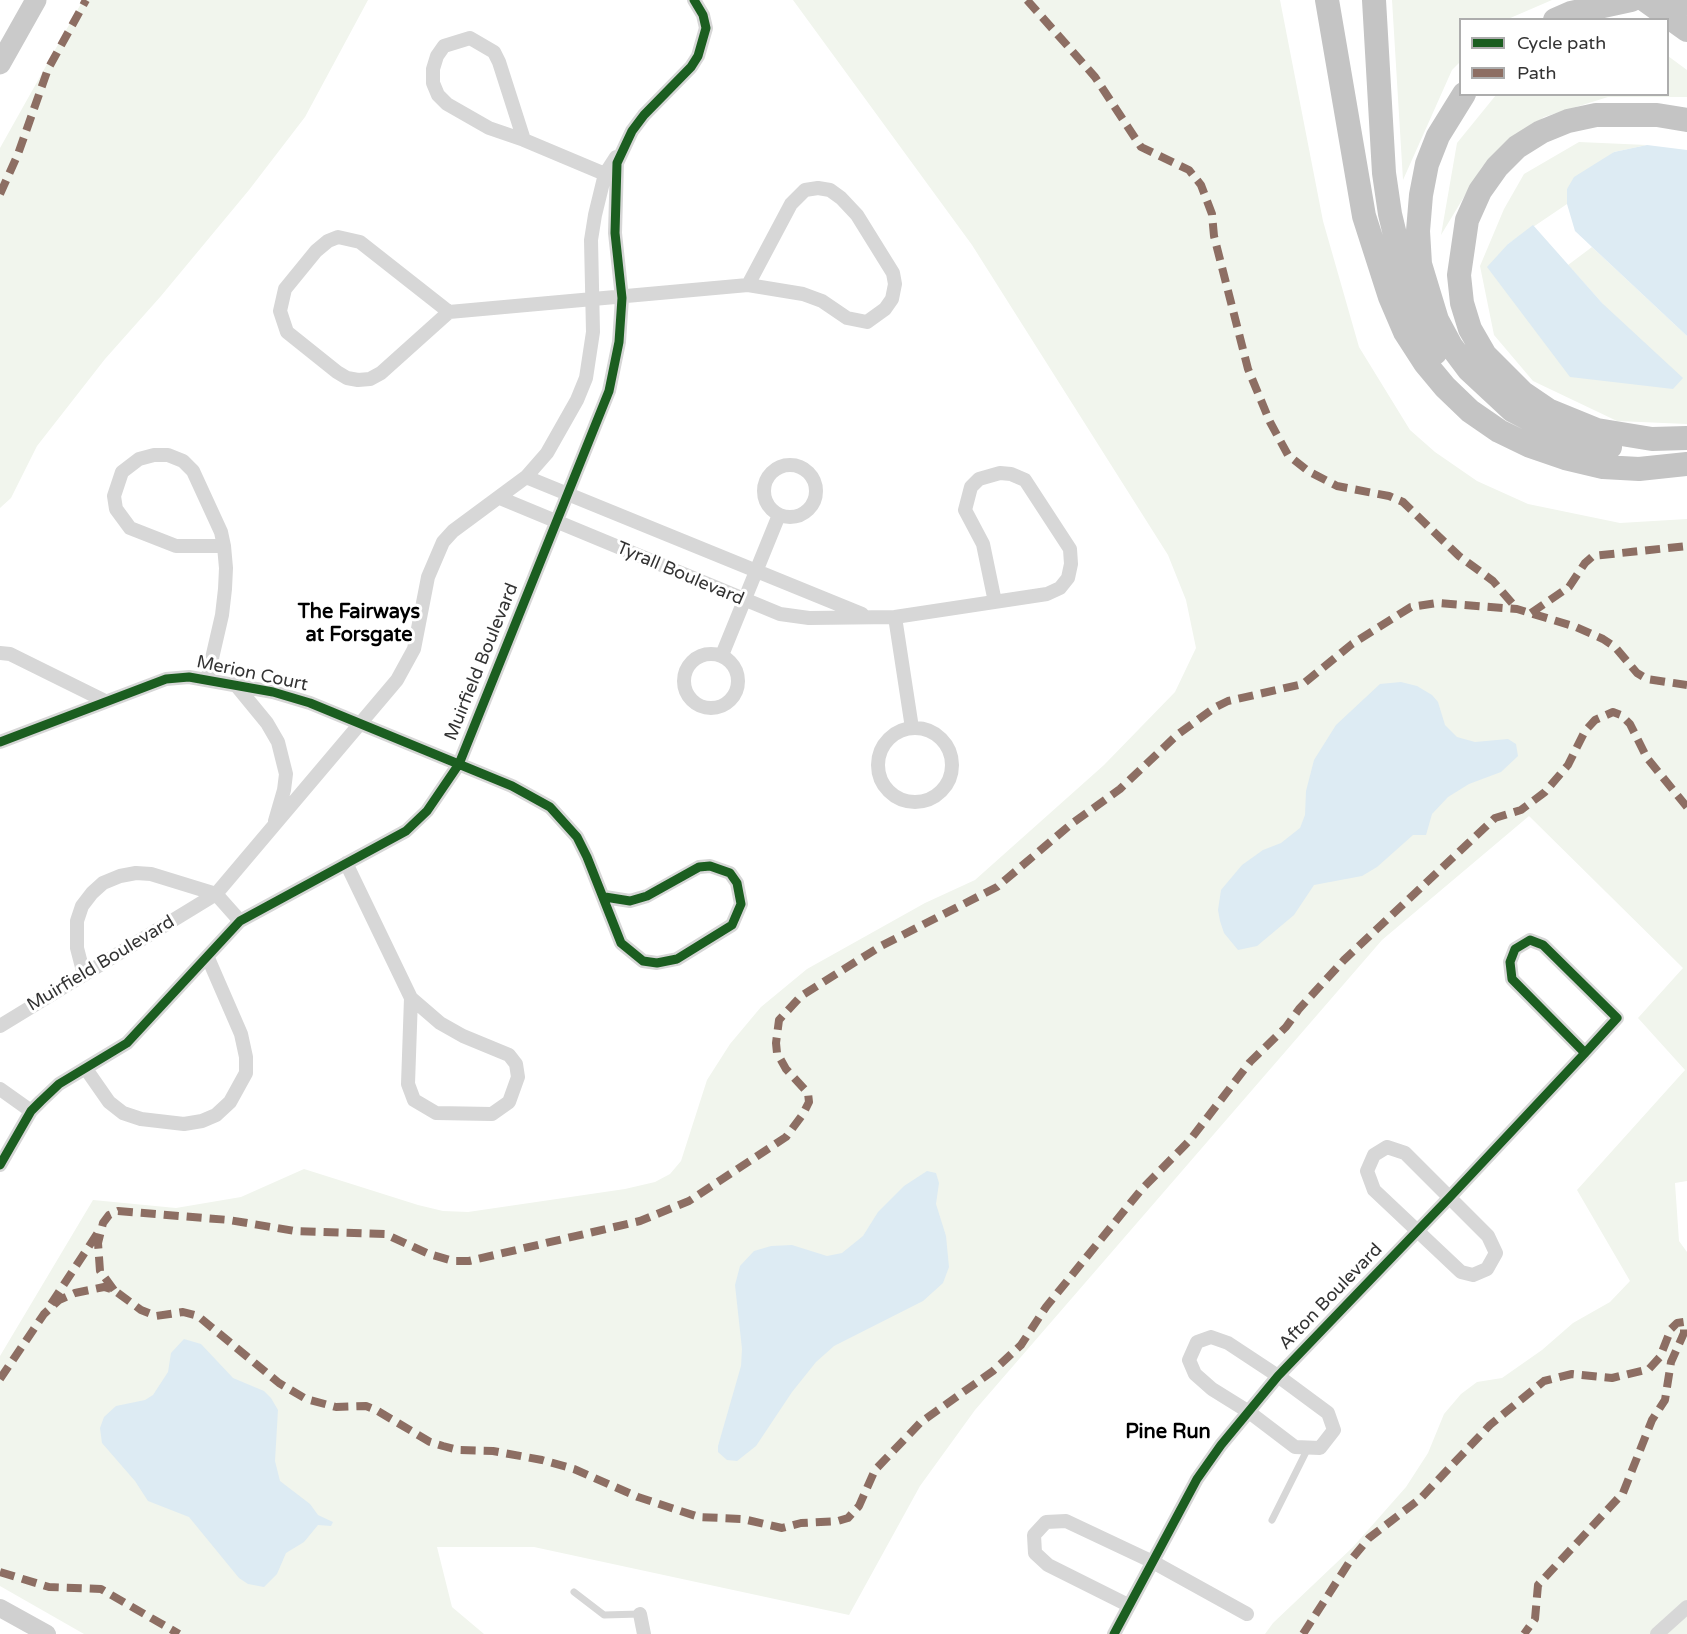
<!DOCTYPE html>
<html>
<head>
<meta charset="utf-8">
<style>
	body { margin:0 }
	#map { position:relative; width:1687px; height:1634px; overflow:hidden; background:#fff; font-family:"Varela Round",sans-serif }
	canvas { display:block }
	.legend { position:absolute; left:1459px; top:18px; width:210px; height:78px; box-sizing:border-box; background:#fff; border:2px solid #adadad; margin:0; padding:8px 10px; list-style:none; font-size:18px; color:#333 }
	.legend li { display:flex; align-items:center; gap:12px; height:30px }
	.legend b { width:30px; border:2px solid #adadad }
</style>
</head>
<body>
<div id="map">
<canvas width="1687" height="1634"></canvas>
<ul class="legend">
<li><b style="height:8px;background:#1b5e20"></b>Cycle path</li>
<li><b style="height:8px;background:#8d6e63"></b>Path</li>
</ul>
</div>
<script>
const ctx = document.querySelector('canvas').getContext('2d');
ctx.lineJoin = 'round';
function paint(path, color) {
  ctx.fillStyle = color;
  ctx.fill(path, 'evenodd');
}
function shape(rows) {
  const path = new Path2D();
  for (const r of rows) {
    if (r.length === 3) {
      path.moveTo(r[0] + r[2], r[1]);
      path.arc(r[0], r[1], r[2], 0, 2 * Math.PI);
      continue;
    }
    path.moveTo(r[0], r[1]);
    for (let i = 2; i < r.length; i += 2) path.lineTo(r[i], r[i + 1]);
  }
  return path;
}
function trace(path, color, width, dash) {
  ctx.strokeStyle = color;
  ctx.lineWidth = width;
  ctx.lineCap = dash ? 'butt' : 'round';
  ctx.setLineDash(dash || []);
  ctx.stroke(path);
}
function drawText(font, color, halo, rows, align = 'center') {
  ctx.font = font + ' "Varela Round",sans-serif';
  ctx.lineWidth = 6;
  ctx.setLineDash([]);
  ctx.textBaseline = 'middle';
  ctx.strokeStyle = halo;
  ctx.fillStyle = color;
  for (const [text, x, y, turn = 0] of rows) {
    ctx.save();
    ctx.translate(x, y);
    ctx.rotate((+turn || 0) * Math.PI / 180);
    ctx.textAlign = isNaN(turn) ? turn : align;
    if (halo) ctx.strokeText(text, 0, 0);
    ctx.fillText(text, 0, 0);
    ctx.restore();
  }
}
paint(shape([
	[83,0,368,0,305,117,249,190,161,296,105,359,37,446,11,498,0,508,0,148],
	[793,0,1280,0,1323,221,1359,347,1410,430,1435,452,1477,481,1528,504,1620,523,1687,519,1687,1181,1675,1183,1679,1241,1687,1252,1687,1634,1265,1634,1273,1623,1353,1547,1406,1487,1428,1453,1444,1414,1461,1394,1477,1382,1502,1378,1542,1350,1573,1323,1610,1302,1630,1281,1577,1190,1685,1070,1638,1018,1683,968,1529,816,1382,940,975,1410,920,1486,849,1615,534,1547,437,1547,452,1607,484,1634,84,1634,0,1586,0,1356,93,1200,176,1208,241,1197,304,1169,418,1205,443,1211,468,1212,625,1189,655,1182,670,1174,681,1161,707,1080,730,1044,761,1007,807,969,925,903,975,880,1104,765,1175,692,1196,648,1186,600,1168,555,972,245],
	[1392,0,1552,0,1508,19,1460,20,1460,62,1452,70,1403,180],
	[1668,56,1687,70,1687,97,1608,97,1544,117,1482,167,1441,235,1457,143,1496,95,1668,94],
	[1579,142,1647,145,1614,152,1567,189,1567,204,1508,244,1603,304,1568,265,1592,247,1687,336,1687,424,1617,421,1533,381,1494,335,1480,266,1504,209,1524,174]
]), '#f1f5ed');
paint(shape([
	[1647,145,1687,150,1687,336,1575,231,1567,204,1567,189,1574,177,1614,152],
	[1533,225,1603,304,1683,378,1673,389,1570,377,1487,267,1508,244],
	[1401,682,1417,686,1432,695,1438,702,1445,725,1457,737,1475,742,1508,739,1516,744,1518,756,1501,772,1469,784,1448,797,1432,814,1426,835,1413,835,1377,867,1362,876,1314,885,1294,915,1257,946,1238,950,1224,933,1220,921,1218,910,1221,890,1242,865,1263,850,1281,843,1300,828,1305,815,1306,791,1314,760,1336,725,1380,684],
	[927,1171,936,1173,939,1183,936,1204,946,1236,949,1267,943,1283,923,1301,834,1346,816,1362,792,1392,756,1446,737,1461,727,1460,718,1452,718,1446,741,1366,742,1349,735,1285,740,1266,754,1251,771,1246,792,1245,827,1256,842,1253,863,1236,878,1212,904,1186],
	[184,1339,201,1344,233,1378,264,1391,271,1398,278,1410,275,1461,280,1481,310,1504,318,1515,333,1522,331,1526,318,1525,304,1542,286,1553,277,1574,264,1587,248,1584,239,1578,189,1517,148,1501,135,1481,102,1443,100,1428,104,1417,116,1406,145,1400,153,1395,168,1372,171,1353]
]), '#ddebf3');
trace(shape([
	[1272,1520,1307,1450],
	[574,1592,604,1615,640,1614]
]), '#d7d7d7', 7);
trace(shape([
	[524,140,489,128,447,104,438,95,433,83,433,69,437,56,444,46,470,38,494,52,499,62,524,140,612,177],
	[449,312,360,242,338,237,328,241,316,251,285,289,280,311,287,332,337,372,347,378,358,380,370,379,381,373,449,312,748,285,803,294,822,301,847,318,867,322,885,309,892,299,895,284,893,273,857,215,841,198,830,190,818,188,805,190,791,204,748,285],
	[790,491,26],
	[526,477,862,614],
	[500,498,780,614,809,618,895,617,1047,594,1060,588,1068,578,1071,564,1070,549,1025,480,1011,474,1000,473,979,479,971,487,965,510,983,544,995,602],
	[895,617,912,728],
	[0,653,10,654,105,701],
	[711,681,27],
	[722,655,779,515],
	[207,680,222,615,225,589,226,568,224,546,221,532,193,471,183,461,168,455,154,455,139,459,122,472,114,496,116,509,130,528,176,546,224,546],
	[235,684,267,723,278,742,286,774,284,790,275,821],
	[915,765,37],
	[0,742,166,679,189,677,273,692,310,703,512,786,550,807,577,837,587,857,621,943,643,961,657,963,677,959,732,925,741,904,737,883,730,873,710,866,699,867,647,896,630,901,605,897],
	[346,863,411,998,408,1084,414,1100,436,1113,492,1114,509,1102,518,1077,516,1064,509,1055,463,1036,440,1023,411,998],
	[84,975,77,948,77,921,82,906,92,893,103,883,120,876,136,873,151,874,216,894,240,921],
	[0,1026,216,894,397,680,414,649,428,577,443,542,453,531,526,477,547,453,577,400,586,378,593,332,591,240,595,215,605,174,616,157],
	[86,1069,109,1102,123,1113,141,1119,184,1124,202,1121,216,1115,230,1102,246,1073,246,1057,241,1034,208,958],
	[0,1089,31,1111],
	[1387,1147,1405,1153,1488,1236,1496,1253,1487,1269,1473,1275,1461,1272,1374,1190,1367,1171,1374,1155,1387,1147],
	[0,1165,31,1111,41,1101,59,1084,127,1043,240,921,406,831,427,811,459,764,609,391,619,342,622,298,615,233,617,163,632,131,644,115,691,67,698,56,706,28,703,15,694,0],
	[1211,1337,1228,1343,1278,1376,1328,1413,1334,1430,1320,1448,1295,1447,1249,1412,1212,1389,1195,1374,1189,1360,1197,1342,1211,1337],
	[1128,1605,1048,1565,1035,1553,1034,1535,1046,1522,1066,1521,1153,1562,1247,1614],
	[640,1614,644,1634],
	[1114,1634,1197,1479,1221,1445,1278,1376,1449,1198,1585,1053,1617,1018,1543,945,1530,940,1515,949,1510,962,1512,979,1585,1053],
	[1657,1634,1687,1607]
]), '#d7d7d7', 14);
trace(shape([
	[0,1608,47,1634]
]), '#d0d0d0', 18);
trace(shape([
	[0,64,36,0]
]), '#cacaca', 21);
trace(shape([
	[1327,0,1364,216,1390,297,1405,332,1425,363,1445,387,1470,411,1499,431,1530,446,1565,458,1603,467,1639,469,1687,464],
	[1374,0,1384,173,1390,214,1409,293,1422,328,1435,353],
	[1645,0,1687,30],
	[1660,0,1687,3],
	[1555,20,1571,13,1631,0],
	[1464,94,1438,136,1427,164,1421,195,1418,231,1420,264,1437,320,1451,346,1469,370,1512,410,1566,438,1610,447],
	[1687,120,1657,115,1596,115,1568,121,1541,132,1517,147,1497,167,1480,191,1467,220,1459,275,1462,303,1470,329,1485,355,1523,393,1548,410,1597,430,1652,439,1687,438]
]), '#c4c4c4', 24);
trace(shape([
	[1027,0,1095,77,1141,147,1189,170,1201,185,1212,214,1214,236,1248,369,1270,422,1288,455,1308,471,1337,486,1389,496,1403,502,1459,556,1493,581,1517,609],
	[0,194,18,154,48,69,86,0],
	[1531,613,1569,587,1585,563,1593,556,1687,546],
	[114,1290,100,1271,98,1243,103,1223,109,1215,118,1211,229,1220,295,1231,385,1234,429,1254,453,1261,469,1261,640,1221,689,1201,786,1137,803,1114,809,1102,808,1093,786,1069,777,1053,776,1043,779,1020,801,996,881,946,997,887,1070,825,1120,789,1177,735,1214,708,1228,701,1303,684,1352,644,1411,607,1437,603,1517,609,1576,627,1603,639,1615,647,1637,673,1647,679,1687,685],
	[51,1304,99,1231],
	[0,1379,44,1314,59,1300,75,1293,104,1287,114,1290,141,1310,156,1316,183,1312,198,1316,279,1383,306,1399,336,1407,366,1406,376,1410,430,1442,443,1446,458,1450,493,1451,542,1460,574,1469,638,1497,699,1517,743,1519,782,1528,801,1523,838,1521,848,1518,859,1506,875,1470,921,1422,993,1371,1021,1345,1046,1307,1141,1190,1190,1140,1250,1062,1286,1027,1299,1009,1344,960,1495,818,1521,810,1545,792,1568,765,1585,731,1595,720,1613,712,1621,715,1630,724,1647,758,1687,807],
	[0,1572,49,1587,101,1589,179,1634],
	[1303,1634,1350,1561,1369,1538,1421,1498,1490,1425,1544,1381,1572,1374,1612,1378,1649,1369,1660,1357,1671,1329,1677,1323,1684,1322,1684,1333,1671,1362,1665,1400,1652,1420,1623,1493,1538,1585,1535,1619,1524,1634]
]), '#8d6e63', 8, [15, 8]);
trace(shape([
	[0,742,166,679,189,677,273,692,310,703,512,786,550,807,577,837,587,857,621,943,643,961,657,963,677,959,732,925,741,904,737,883,730,873,710,866,699,867,647,896,630,901,605,897],
	[0,1165,31,1111,41,1101,59,1084,127,1043,240,921,406,831,427,811,459,764,609,391,619,342,622,298,615,233,617,163,632,131,644,115,691,67,698,56,706,28,703,15,694,0],
	[1114,1634,1197,1479,1221,1445,1278,1376,1449,1198,1585,1053,1617,1018,1543,945,1530,940,1515,949,1510,962,1512,979,1585,1053]
]), '#1b5e20', 9);
drawText('18px', '#333', '#fff', [
	["Tyrall Boulevard",680,574,23],
	["Muirfield Boulevard",482,662,-68],
	["Merion Court",252,674,12],
	["Muirfield Boulevard",101,964,-31],
	["Afton Boulevard",1331,1297,-46]
]);
drawText('bold 20px', '#000', '#fff', [
	["The Fairways",359,613],
	["at Forsgate",359,636],
	["Pine Run",1168,1433]
]);
</script>
</body>
</html>
